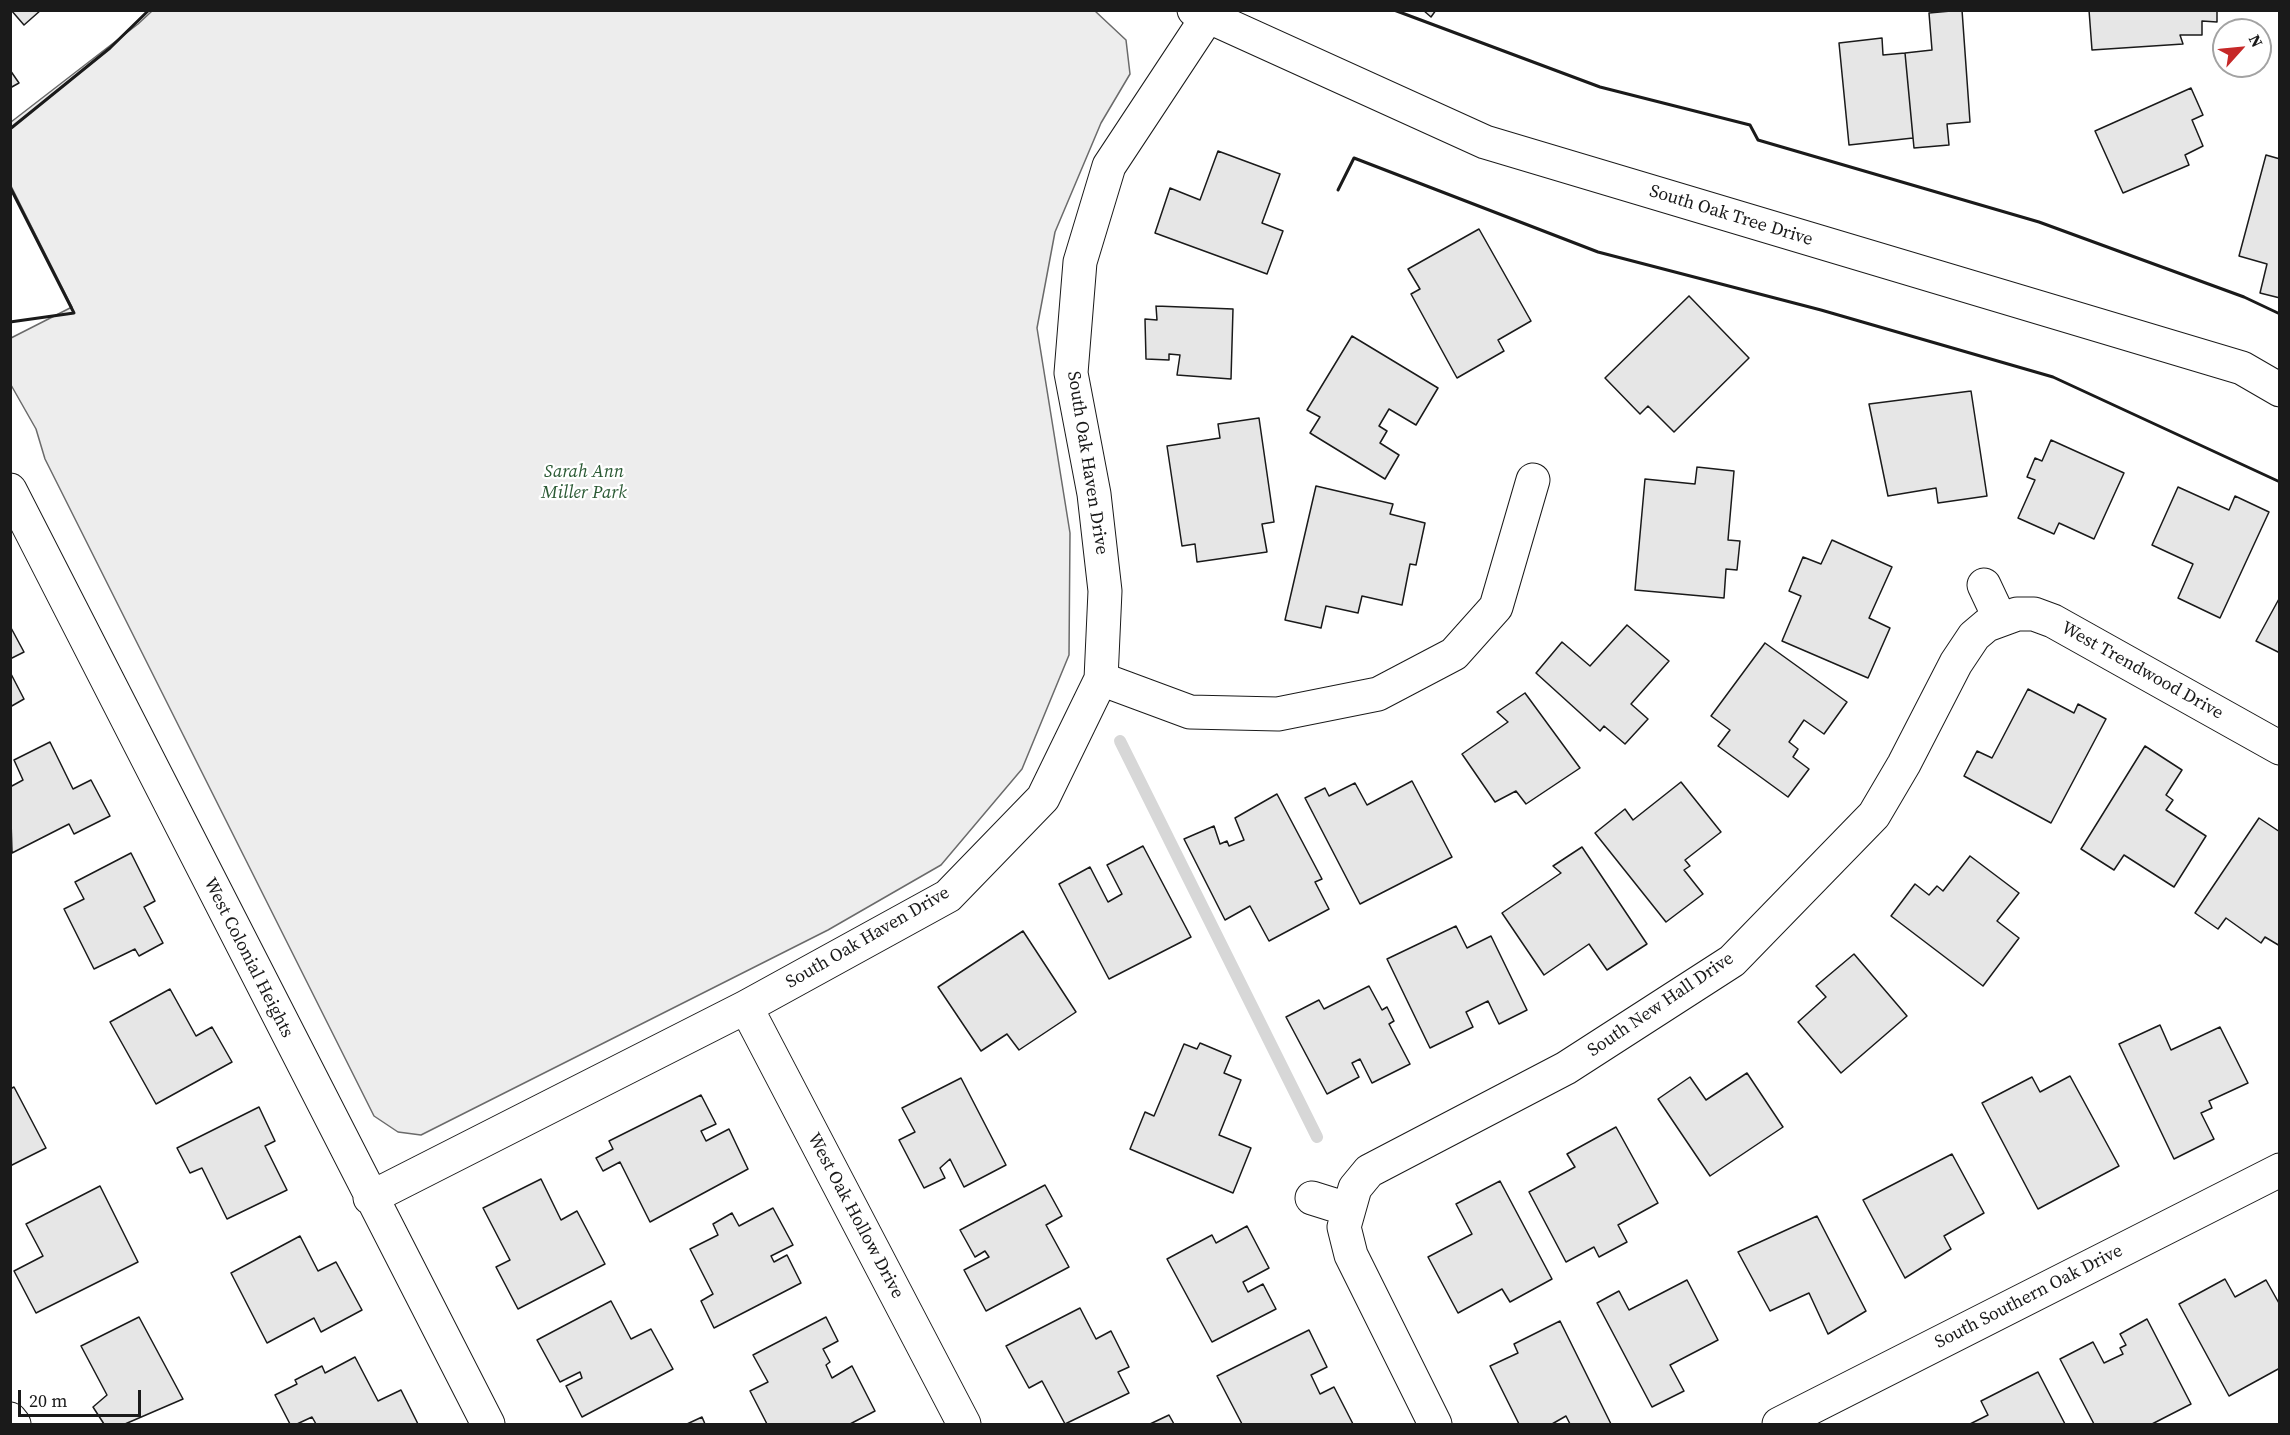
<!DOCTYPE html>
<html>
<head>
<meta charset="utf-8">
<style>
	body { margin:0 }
	#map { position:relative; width:2290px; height:1435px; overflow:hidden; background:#fff; font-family:"Source Serif 4",serif }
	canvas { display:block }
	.frame { position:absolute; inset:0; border:12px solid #1a1a1a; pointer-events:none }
	.north { position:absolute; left:2212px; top:18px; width:60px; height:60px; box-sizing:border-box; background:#fff; border:2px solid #a3a3a3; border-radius:50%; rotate:63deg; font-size:16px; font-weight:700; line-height:24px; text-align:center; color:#1a1a1a }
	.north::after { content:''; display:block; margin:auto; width:21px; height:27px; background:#c62828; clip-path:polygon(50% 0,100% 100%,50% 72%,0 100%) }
	.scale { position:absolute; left:18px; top:1390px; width:123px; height:27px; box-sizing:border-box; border:3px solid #1a1a1a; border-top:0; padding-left:8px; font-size:18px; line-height:21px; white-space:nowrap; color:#1a1a1a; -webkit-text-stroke:4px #fff; paint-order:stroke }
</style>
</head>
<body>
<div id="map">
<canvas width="2290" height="1435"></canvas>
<div class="frame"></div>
<div class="north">N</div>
<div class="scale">20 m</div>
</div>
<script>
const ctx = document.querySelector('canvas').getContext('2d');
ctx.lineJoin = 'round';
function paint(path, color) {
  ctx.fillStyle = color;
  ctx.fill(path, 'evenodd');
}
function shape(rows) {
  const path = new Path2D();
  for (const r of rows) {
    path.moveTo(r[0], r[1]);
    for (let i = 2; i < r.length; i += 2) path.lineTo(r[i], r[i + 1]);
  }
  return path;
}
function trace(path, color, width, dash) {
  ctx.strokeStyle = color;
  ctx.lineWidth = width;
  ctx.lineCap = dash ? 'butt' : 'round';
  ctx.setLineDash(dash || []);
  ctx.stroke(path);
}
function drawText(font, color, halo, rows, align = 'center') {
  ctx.font = font + ' "Source Serif 4",serif';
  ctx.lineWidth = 4.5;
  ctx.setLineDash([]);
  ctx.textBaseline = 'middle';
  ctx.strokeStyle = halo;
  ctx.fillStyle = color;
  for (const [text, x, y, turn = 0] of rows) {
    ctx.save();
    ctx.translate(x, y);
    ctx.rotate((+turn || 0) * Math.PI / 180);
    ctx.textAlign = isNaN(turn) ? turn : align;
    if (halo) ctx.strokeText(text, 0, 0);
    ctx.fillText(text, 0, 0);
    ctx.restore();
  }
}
const built = shape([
	[1095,11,1126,40,1130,74,1101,123,1055,232,1037,328,1070,533,1069,655,1022,769,941,865,828,930,421,1135,398,1132,374,1116,45,459,36,429,11,385,11,338,72,307,11,186,11,122,138,24,152,11,1095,11]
]);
paint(built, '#ededed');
trace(built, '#6a6a6a', 1.5);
trace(shape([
	[1120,741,1317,1137]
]), '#d7d7d7', 12);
const building = shape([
	[11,10,41,10,24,25,11,10],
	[1423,10,1436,10,1431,17,1423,10],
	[1962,10,1970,122,1947,124,1949,145,1914,148,1905,53,1932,50,1929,13,1962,10],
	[2089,10,2217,10,2217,22,2202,21,2202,35,2180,35,2183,44,2092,50,2089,10],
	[1882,38,1883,55,1905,53,1913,138,1849,145,1839,43,1882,38],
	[10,70,19,83,10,88,10,70],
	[2191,88,2203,115,2192,120,2203,146,2185,155,2189,165,2123,193,2095,131,2191,88],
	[1218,151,1280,174,1262,223,1283,231,1267,274,1155,233,1170,188,1200,200,1218,151],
	[2266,155,2280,159,2280,298,2260,293,2267,264,2239,256,2266,155],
	[1479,229,1531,321,1498,340,1504,351,1457,378,1411,294,1420,289,1408,269,1479,229],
	[1689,296,1749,358,1674,432,1648,406,1640,414,1605,378,1689,296],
	[1156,306,1233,309,1231,379,1177,375,1180,355,1169,354,1169,360,1146,359,1145,319,1157,320,1156,306],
	[1352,336,1438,388,1416,425,1389,409,1379,426,1387,431,1380,443,1399,455,1385,479,1310,433,1320,417,1307,410,1352,336],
	[1971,391,1987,496,1938,503,1936,488,1888,496,1869,404,1971,391],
	[1259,418,1274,522,1262,524,1267,552,1197,562,1195,544,1182,546,1167,446,1220,438,1218,424,1259,418],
	[2051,440,2124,473,2094,539,2059,523,2054,534,2018,518,2035,480,2027,477,2035,458,2042,461,2051,440],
	[1697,467,1734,471,1728,540,1740,541,1737,570,1726,569,1724,598,1635,590,1645,479,1695,484,1697,467],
	[1316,486,1393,504,1390,514,1425,523,1416,565,1410,564,1402,605,1362,596,1358,613,1326,606,1321,628,1285,620,1316,486],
	[2178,487,2229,510,2235,496,2269,512,2220,618,2178,598,2193,564,2152,545,2178,487],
	[1832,540,1892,567,1869,618,1890,628,1868,678,1782,641,1801,596,1789,591,1803,557,1821,564,1832,540],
	[2280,597,2280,653,2256,641,2280,597],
	[1627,625,1669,661,1631,704,1648,719,1625,744,1604,726,1600,731,1536,673,1562,642,1590,666,1627,625],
	[10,626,24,652,10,659,10,626],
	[1765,643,1847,702,1824,734,1804,720,1789,742,1798,749,1793,757,1809,769,1788,797,1718,746,1730,730,1711,716,1765,643],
	[10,672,24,699,10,707,10,672],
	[2028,689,2074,713,2078,704,2106,719,2051,823,1964,776,1977,751,1992,758,2028,689],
	[1525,693,1580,768,1526,804,1516,791,1495,802,1462,754,1508,722,1497,712,1525,693],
	[50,742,73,789,91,780,110,816,74,834,69,824,12,853,10,787,23,780,14,760,50,742],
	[2145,746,2182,770,2166,795,2173,800,2166,810,2206,836,2174,887,2124,855,2114,870,2081,849,2145,746],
	[1412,781,1452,857,1360,904,1305,798,1325,788,1329,796,1355,783,1367,805,1412,781],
	[1681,782,1721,832,1685,860,1690,866,1684,870,1703,894,1666,922,1595,833,1625,809,1633,820,1681,782],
	[1277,794,1322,879,1315,882,1329,909,1269,941,1250,906,1225,920,1184,839,1214,826,1220,844,1227,841,1229,846,1244,840,1235,818,1277,794],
	[2259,818,2280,832,2280,946,2265,937,2261,943,2226,918,2218,929,2195,913,2259,818],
	[1143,846,1191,937,1109,979,1059,884,1090,867,1108,902,1122,894,1107,865,1143,846],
	[1582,847,1647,944,1607,970,1589,944,1544,975,1502,913,1561,873,1553,866,1582,847],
	[131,853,155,901,144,907,163,943,139,956,135,949,94,969,64,909,84,899,75,882,131,853],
	[1970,856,2019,893,1997,921,2019,938,1983,986,1891,916,1915,884,1929,895,1937,886,1943,891,1970,856],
	[1456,926,1467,948,1491,936,1527,1010,1499,1024,1488,1001,1466,1012,1473,1027,1430,1048,1387,959,1456,926],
	[1023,931,1076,1012,1019,1050,1007,1034,981,1051,938,987,1023,931],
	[1854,954,1907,1016,1841,1073,1798,1022,1826,997,1816,986,1854,954],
	[1369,986,1382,1010,1387,1007,1394,1021,1389,1024,1410,1064,1372,1083,1360,1059,1352,1063,1359,1077,1327,1094,1286,1017,1319,1000,1324,1009,1369,986],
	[170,989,196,1036,212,1027,232,1062,156,1104,110,1022,170,989],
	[2160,1025,2171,1050,2220,1027,2248,1083,2209,1101,2212,1108,2201,1113,2214,1139,2174,1159,2119,1044,2160,1025],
	[1200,1043,1231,1056,1224,1073,1241,1080,1219,1135,1251,1148,1233,1193,1130,1149,1145,1112,1154,1116,1184,1044,1197,1049,1200,1043],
	[1747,1073,1783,1127,1710,1176,1658,1099,1690,1077,1706,1100,1747,1073],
	[2070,1076,2119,1166,2038,1209,1982,1103,2032,1077,2040,1092,2070,1076],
	[961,1078,1006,1165,964,1187,950,1159,940,1168,945,1178,924,1188,899,1140,915,1132,902,1108,961,1078],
	[14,1087,46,1148,10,1166,10,1089,14,1087],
	[701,1095,716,1124,701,1131,706,1141,729,1129,748,1169,650,1222,620,1162,603,1171,596,1158,613,1149,609,1141,701,1095],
	[259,1107,275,1141,265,1146,287,1190,227,1219,202,1168,190,1173,177,1148,259,1107],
	[1616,1127,1658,1203,1618,1225,1627,1242,1599,1257,1594,1247,1566,1262,1529,1192,1575,1167,1567,1154,1616,1127],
	[1952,1154,1984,1213,1944,1236,1951,1249,1905,1278,1863,1200,1952,1154],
	[541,1179,561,1220,577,1211,605,1264,518,1309,496,1267,510,1260,483,1208,541,1179],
	[1500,1181,1552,1279,1510,1302,1502,1289,1458,1313,1428,1257,1472,1234,1456,1204,1500,1181],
	[1045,1185,1062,1216,1046,1225,1069,1267,986,1311,964,1270,989,1257,985,1251,975,1257,960,1230,1045,1185],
	[100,1186,138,1262,36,1313,14,1271,43,1256,26,1224,100,1186],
	[773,1208,793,1245,771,1256,774,1262,787,1255,801,1283,714,1328,701,1301,713,1294,690,1249,718,1235,713,1224,732,1213,739,1226,773,1208],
	[1817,1216,1866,1311,1828,1334,1809,1293,1770,1311,1738,1252,1817,1216],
	[1247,1226,1269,1268,1243,1282,1248,1292,1263,1284,1276,1309,1212,1342,1167,1259,1212,1235,1216,1243,1247,1226],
	[300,1236,318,1271,336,1262,362,1310,321,1332,314,1318,267,1343,231,1273,300,1236],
	[2225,1279,2235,1297,2266,1280,2280,1305,2280,1368,2229,1396,2179,1304,2225,1279],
	[1687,1280,1718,1340,1670,1365,1684,1391,1652,1407,1597,1303,1619,1291,1629,1310,1687,1280],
	[611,1301,631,1339,651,1329,673,1369,582,1417,566,1386,582,1378,580,1372,560,1382,537,1340,611,1301],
	[1080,1308,1096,1339,1111,1331,1129,1367,1118,1372,1129,1393,1065,1424,1042,1381,1029,1388,1006,1346,1080,1308],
	[139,1317,183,1399,125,1424,104,1424,93,1407,107,1395,81,1346,139,1317],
	[826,1317,838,1341,823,1349,830,1362,826,1365,832,1378,852,1366,875,1411,850,1424,767,1424,750,1391,768,1382,753,1355,826,1317],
	[2147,1319,2191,1404,2152,1424,2094,1424,2060,1359,2093,1342,2104,1363,2123,1354,2120,1348,2126,1345,2120,1334,2147,1319],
	[1560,1321,1611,1424,1570,1424,1566,1416,1552,1424,1519,1424,1490,1366,1518,1353,1514,1344,1560,1321],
	[1309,1330,1327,1367,1311,1375,1320,1394,1334,1387,1353,1424,1242,1424,1217,1376,1309,1330],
	[355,1357,378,1401,401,1390,418,1424,316,1424,312,1417,297,1424,290,1424,275,1395,297,1384,295,1380,322,1366,325,1373,355,1357],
	[2038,1372,2065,1424,1970,1424,1988,1415,1981,1401,2038,1372],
	[1169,1415,1174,1424,1150,1424,1169,1415],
	[702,1417,705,1424,687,1424,702,1417]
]);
paint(building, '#e6e6e6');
trace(building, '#1a1a1a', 1.5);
const street = shape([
	[10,490,488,1424],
	[1984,585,2000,619],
	[1101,679,1190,712,1278,714,1378,694,1454,654,1496,607,1533,480],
	[746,1007,964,1424],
	[370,1198,746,1007,948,896,1043,798,1101,679,1105,591,1094,494,1071,373,1080,262,1109,166,1212,10],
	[1312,1198,1347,1209],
	[10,1419,14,1424],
	[1435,1424,1351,1255,1344,1227,1355,1188,1369,1171,1566,1068,1732,961,1874,815,1904,764,1956,663,1974,636,1987,625,2017,614,2034,614,2053,621,2280,748],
	[1779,1424,2280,1170]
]);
const secondary = shape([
	[1194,10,1485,142,2242,368,2280,390]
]);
trace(street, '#1a1a1a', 35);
trace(secondary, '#1a1a1a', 35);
trace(street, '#fff', 33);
trace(secondary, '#fff', 33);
trace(shape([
	[1394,10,1600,87,1750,125,1758,140,2039,222,2244,297,2280,314],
	[10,129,110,48,149,10],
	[10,187,74,313,10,322],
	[1338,190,1354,158,1598,252,1821,310,2053,377,2280,482]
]), '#1a1a1a', 3);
drawText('18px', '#1a1a1a', '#fff', [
	["South Oak Tree Drive",1731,216,17],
	["South Oak Haven Drive",1087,463,81],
	["West Trendwood Drive",2142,671,29],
	["South Oak Haven Drive",868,938,-30],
	["West Colonial Heights",248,958,63],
	["South New Hall Drive",1661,1005,-34],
	["West Oak Hollow Drive",855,1216,62],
	["South Southern Oak Drive",2029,1297,-27]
]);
drawText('italic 18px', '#2b5a34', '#fff', [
	["Sarah Ann",584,472],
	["Miller Park",584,493]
]);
</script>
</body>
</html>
